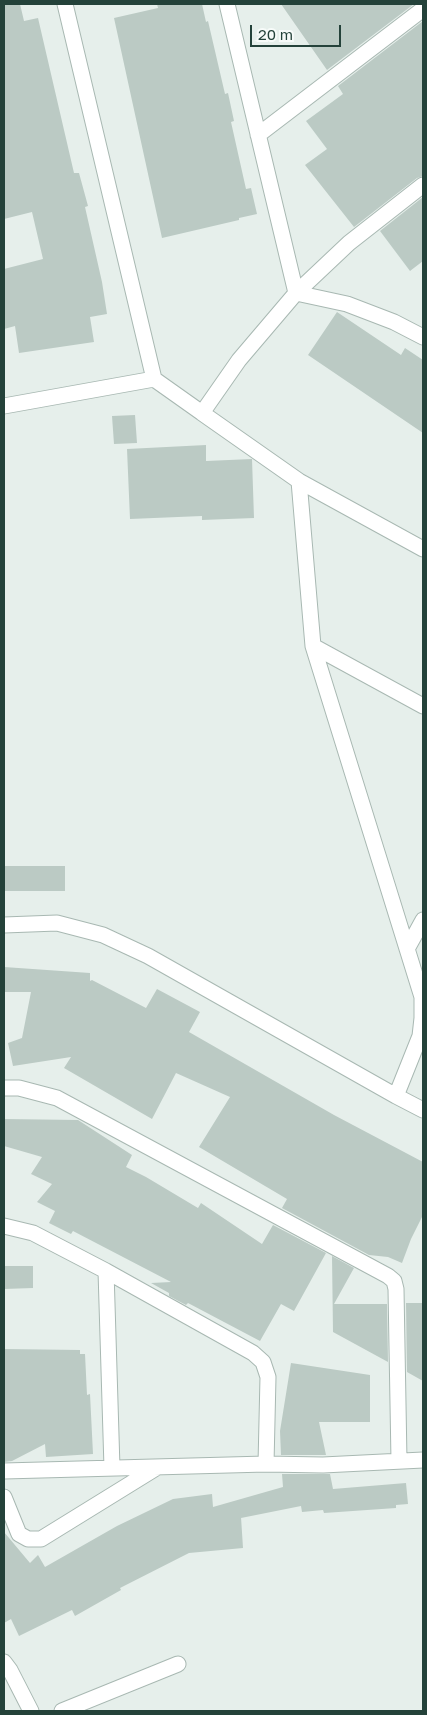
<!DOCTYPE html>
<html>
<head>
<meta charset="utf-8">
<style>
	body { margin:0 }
	#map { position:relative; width:427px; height:1715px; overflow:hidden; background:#e6efeb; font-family:"Golos Text",sans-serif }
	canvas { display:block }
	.frame { position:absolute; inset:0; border:5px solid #24423a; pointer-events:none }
	.scale { position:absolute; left:250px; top:25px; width:91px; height:22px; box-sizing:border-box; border:2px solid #24423a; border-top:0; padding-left:6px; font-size:15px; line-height:18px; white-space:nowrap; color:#24423a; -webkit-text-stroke:4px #f7fbf9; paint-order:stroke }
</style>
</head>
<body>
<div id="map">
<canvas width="427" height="1715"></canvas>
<div class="frame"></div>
<div class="scale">20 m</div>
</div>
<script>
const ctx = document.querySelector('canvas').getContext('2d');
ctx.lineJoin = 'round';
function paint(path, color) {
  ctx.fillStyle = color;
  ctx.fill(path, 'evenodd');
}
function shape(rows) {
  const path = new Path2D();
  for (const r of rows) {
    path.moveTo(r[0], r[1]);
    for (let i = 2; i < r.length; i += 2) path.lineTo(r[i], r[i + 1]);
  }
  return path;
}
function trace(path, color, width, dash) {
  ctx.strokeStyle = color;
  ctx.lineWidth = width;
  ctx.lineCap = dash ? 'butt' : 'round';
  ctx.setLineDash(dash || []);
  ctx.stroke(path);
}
paint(shape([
	[4,4,20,4,24,21,38,18,74,173,79,173,88,206,85,207,102,282,107,314,90,317,94,342,19,353,15,326,4,329,4,269,43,259,32,212,4,219],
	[157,4,202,4,206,22,208,21,225,94,228,93,234,121,231,122,246,189,251,188,257,214,239,218,239,220,162,238,114,18,158,8],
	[281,4,414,4,327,70],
	[423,21,423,176,417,178,354,227,305,165,327,149,306,121,343,94,338,86],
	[423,197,423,261,410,271,380,231],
	[337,312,401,355,405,348,423,360,423,433,308,355],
	[135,415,137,443,114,444,112,416],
	[206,445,206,461,252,459,254,518,202,520,202,516,130,519,127,449],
	[4,866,65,866,65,891,4,891],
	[4,967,90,973,90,981,92,980,146,1008,157,989,200,1012,189,1032,334,1115,423,1162,423,1215,411,1239,402,1263,388,1257,369,1255,282,1208,287,1199,199,1147,230,1097,176,1073,152,1119,64,1068,71,1057,13,1066,8,1043,22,1038,31,992,4,992],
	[4,1119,78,1120,132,1155,126,1167,146,1177,198,1208,201,1203,262,1244,273,1225,326,1253,294,1311,281,1304,260,1341,188,1303,186,1305,169,1296,169,1293,151,1283,171,1282,73,1231,71,1234,49,1223,55,1211,37,1202,52,1184,31,1174,42,1157,4,1146],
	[332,1256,354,1268,334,1304,387,1304,388,1362,333,1332],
	[4,1266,33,1266,33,1288,4,1289],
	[406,1303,423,1303,423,1381,407,1372],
	[4,1349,80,1350,80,1354,85,1354,87,1395,90,1394,93,1454,46,1457,45,1444,12,1461,4,1462],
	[291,1363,370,1375,370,1422,319,1422,326,1455,281,1455,280,1431],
	[282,1474,330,1474,333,1489,406,1483,408,1504,396,1505,396,1508,324,1513,323,1510,302,1512,301,1506,241,1518,241,1517,243,1548,189,1553,120,1588,121,1590,75,1616,72,1610,19,1636,11,1619,4,1623,4,1532,30,1563,38,1555,45,1567,117,1526,173,1499,212,1494,213,1507,283,1487]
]), '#bbcac4');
const minor = shape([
	[227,4,296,293,347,304,394,322,423,337],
	[258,135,423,9],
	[423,185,349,243,296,293,239,360,202,413,299,481,423,549],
	[154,379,202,413],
	[4,406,154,379,65,4],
	[299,481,313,646,422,997,422,1018,420,1036,396,1096],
	[313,646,423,706],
	[4,925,57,923,103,935,148,956,396,1096,423,1110],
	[407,949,423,920],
	[4,1088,19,1088,57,1098,388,1276,394,1281,396,1289,399,1461],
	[4,1226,33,1233,106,1271,253,1353,263,1362,268,1377,266,1464],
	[106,1271,112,1468],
	[4,1471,266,1464,323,1465,423,1460],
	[4,1497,19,1534,28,1539,41,1539,156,1468],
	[4,1662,10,1670,31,1711],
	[62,1711,178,1664]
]);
trace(minor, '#a8b8b2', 17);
trace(minor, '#fff', 15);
</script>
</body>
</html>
